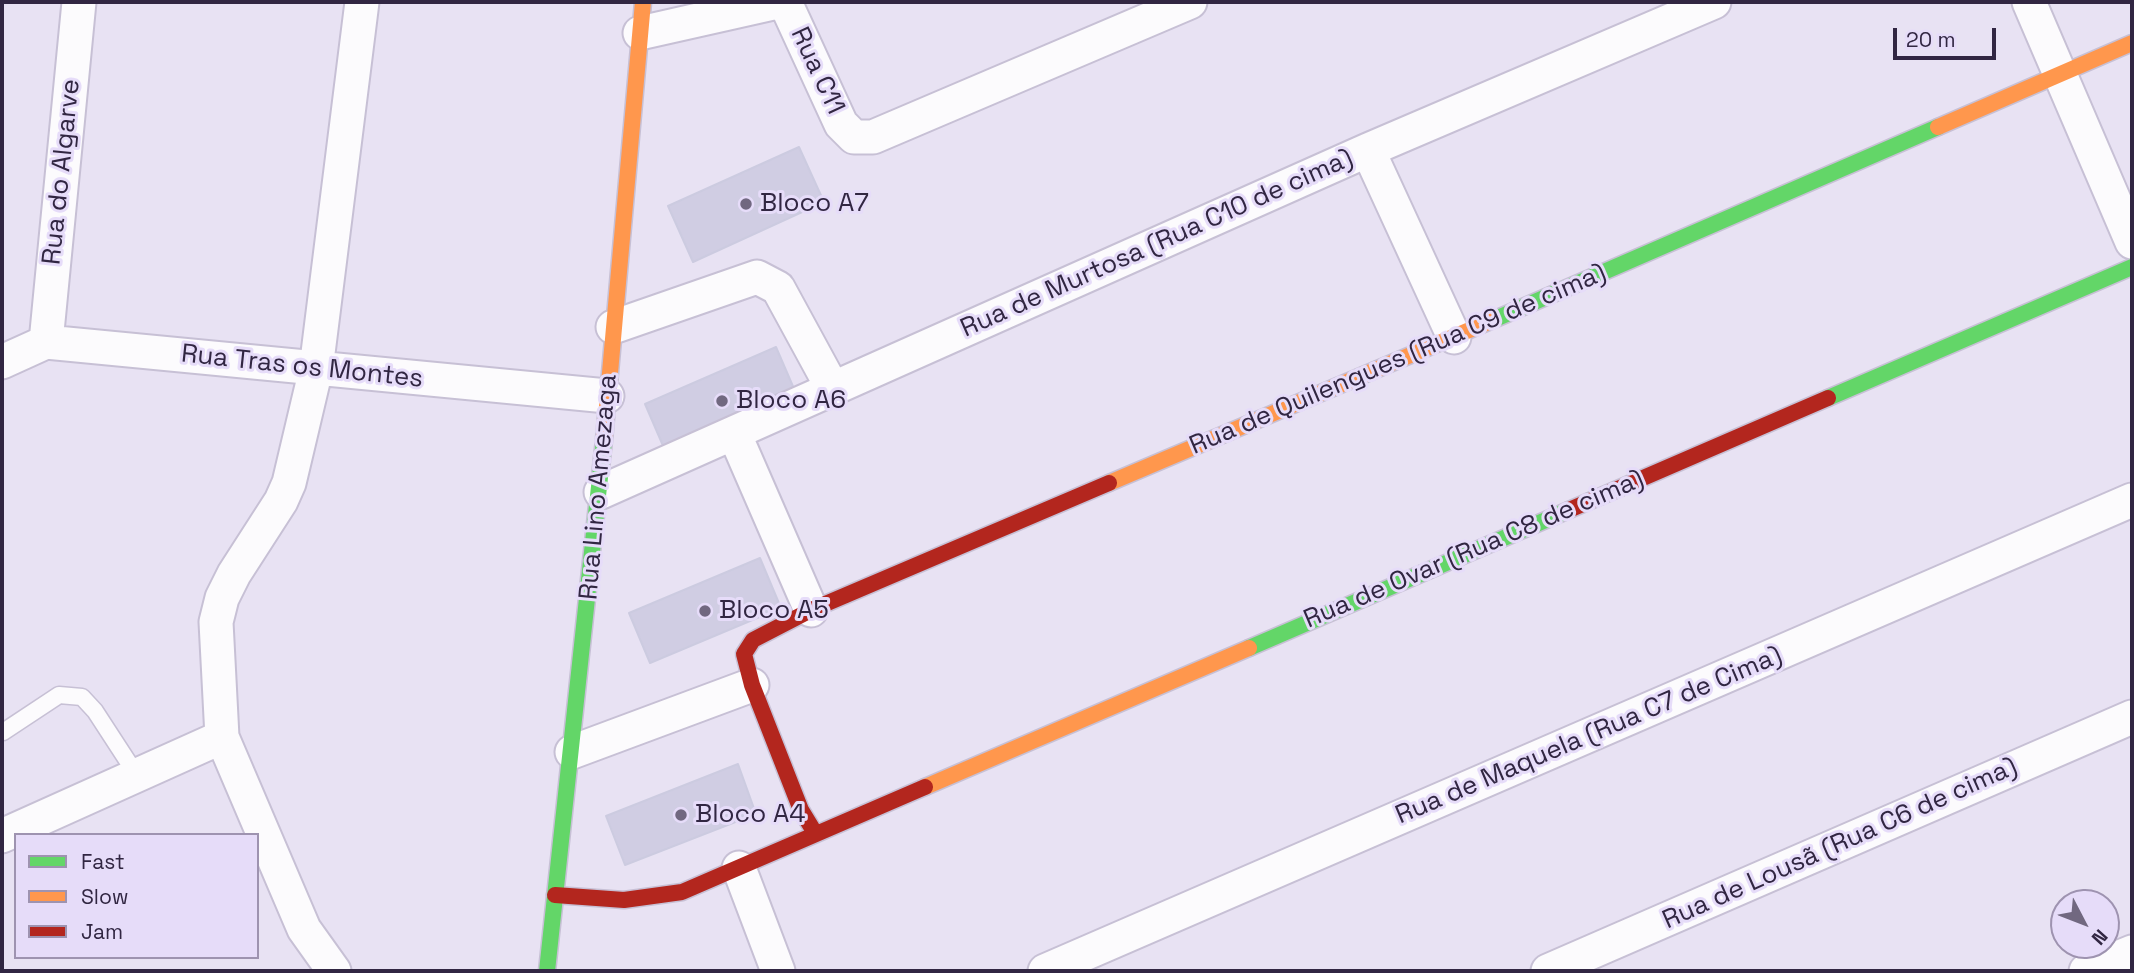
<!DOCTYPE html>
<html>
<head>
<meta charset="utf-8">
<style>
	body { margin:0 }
	#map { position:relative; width:2134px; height:973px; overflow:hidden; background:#e8e2f3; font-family:"Space Grotesk",sans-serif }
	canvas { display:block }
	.frame { position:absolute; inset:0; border:4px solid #312642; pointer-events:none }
	.legend { position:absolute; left:14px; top:833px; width:245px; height:126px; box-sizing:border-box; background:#e6dcf9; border:2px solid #9e93b0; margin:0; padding:9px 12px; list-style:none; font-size:21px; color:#312642 }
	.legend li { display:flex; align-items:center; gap:14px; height:35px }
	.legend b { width:35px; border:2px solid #9e93b0 }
	.north { position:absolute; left:2050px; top:889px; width:70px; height:70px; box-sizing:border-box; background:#e6dcf9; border:2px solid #9e93b0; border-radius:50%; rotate:132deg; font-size:19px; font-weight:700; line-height:28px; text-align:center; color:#312642 }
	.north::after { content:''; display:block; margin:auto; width:24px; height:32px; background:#716880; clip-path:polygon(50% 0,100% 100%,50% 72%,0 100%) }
	.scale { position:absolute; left:1893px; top:28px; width:103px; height:32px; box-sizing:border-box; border:4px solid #312642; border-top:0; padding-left:9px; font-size:21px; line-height:24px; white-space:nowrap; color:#312642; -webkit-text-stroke:5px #e6dcf9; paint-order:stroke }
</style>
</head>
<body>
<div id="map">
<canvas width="2134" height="973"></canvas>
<div class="frame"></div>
<ul class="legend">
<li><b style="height:9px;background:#63d668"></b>Fast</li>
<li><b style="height:9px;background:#ff974d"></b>Slow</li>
<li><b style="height:9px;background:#b3261e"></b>Jam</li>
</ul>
<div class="north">N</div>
<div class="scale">20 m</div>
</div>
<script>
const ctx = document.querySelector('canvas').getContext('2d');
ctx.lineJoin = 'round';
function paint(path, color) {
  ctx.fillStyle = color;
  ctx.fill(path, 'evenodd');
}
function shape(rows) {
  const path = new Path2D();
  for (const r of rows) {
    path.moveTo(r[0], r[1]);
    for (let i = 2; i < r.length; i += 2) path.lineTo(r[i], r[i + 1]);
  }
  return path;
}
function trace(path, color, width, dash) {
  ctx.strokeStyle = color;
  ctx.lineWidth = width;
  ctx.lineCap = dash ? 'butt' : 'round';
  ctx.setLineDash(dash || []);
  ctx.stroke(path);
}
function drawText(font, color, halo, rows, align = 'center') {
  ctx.font = font + ' "Space Grotesk",sans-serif';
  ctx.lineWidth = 6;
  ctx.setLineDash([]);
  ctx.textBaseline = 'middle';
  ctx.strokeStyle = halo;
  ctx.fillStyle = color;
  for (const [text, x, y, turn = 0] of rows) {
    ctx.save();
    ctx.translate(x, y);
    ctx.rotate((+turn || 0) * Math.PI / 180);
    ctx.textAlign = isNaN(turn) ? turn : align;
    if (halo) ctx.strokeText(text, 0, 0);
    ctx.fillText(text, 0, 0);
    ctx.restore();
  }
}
const building = shape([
	[799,147,824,202,693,262,668,206,799,147],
	[776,347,798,398,667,455,645,404,776,347],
	[760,558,781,608,650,663,629,613,760,558],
	[738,764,756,814,625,865,606,816,738,764]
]);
paint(building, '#d0cde3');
trace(building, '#cccbe0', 2);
const lane = shape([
	[3,732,59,695,82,697,95,711,136,774]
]);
const street = shape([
	[785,2,841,124,854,137,873,137,1190,2],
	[2029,2,2132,242],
	[640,33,778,2],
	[1368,150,1454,337],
	[613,327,757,277,778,288,833,389],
	[46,342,79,2],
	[2,362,46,342,607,396],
	[734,433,811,610],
	[601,492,1368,150,1714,2],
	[572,752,752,685],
	[2,836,222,737],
	[739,868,778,971],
	[334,971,304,929,222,737,216,622,222,598,234,574,281,501,289,483,316,369,362,2],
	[1045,971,2132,500],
	[1548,971,2132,717],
	[2086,971,2132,952]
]);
const fast = shape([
	[1493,320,1938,127],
	[1828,398,2132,267],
	[1249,648,1569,510],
	[547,971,604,440]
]);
const slow = shape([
	[1938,127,2132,43],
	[604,440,643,2],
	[1109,483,1493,320],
	[925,787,1249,648]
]);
const jam = shape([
	[1569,510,1828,398],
	[815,833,801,810,752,685,744,654,753,640,811,610,1109,483],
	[555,895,624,900,682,892,925,787]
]);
trace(lane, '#c7c0d5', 19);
trace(street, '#c7c0d5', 37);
trace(fast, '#c7c0d5', 19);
trace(slow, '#c7c0d5', 19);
trace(jam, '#c7c0d5', 19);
trace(lane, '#fcfbfd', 16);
trace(street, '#fcfbfd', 33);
trace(fast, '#63d668', 16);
trace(slow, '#ff974d', 16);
trace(jam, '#b3261e', 16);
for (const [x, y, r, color] of [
	[746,204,7,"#716880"],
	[722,401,7,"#716880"],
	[705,611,7,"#716880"],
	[681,815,7,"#716880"]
]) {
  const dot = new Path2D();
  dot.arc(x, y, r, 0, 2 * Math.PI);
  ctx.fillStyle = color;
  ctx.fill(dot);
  trace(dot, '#e6dcf9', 2.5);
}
drawText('26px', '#312642', '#e6dcf9', [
	["Rua C11",817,71,65],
	["Rua do Algarve",62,172,-84],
	["Rua de Murtosa (Rua C10 de cima)",1157,244,-24],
	["Rua de Quilengues (Rua C9 de cima)",1398,360,-23],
	["Rua Tras os Montes",302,367,6],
	["Rua Lino Amezaga",599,487,-85],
	["Rua de Ovar (Rua C8 de cima)",1474,550,-23],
	["Rua de Maquela (Rua C7 de Cima)",1589,736,-23],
	["Rua de Lousã (Rua C6 de cima)",1840,844,-24]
]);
drawText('26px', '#312642', '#e6dcf9', [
	["Bloco A7",760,204],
	["Bloco A6",736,401],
	["Bloco A5",719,611],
	["Bloco A4",695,815]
], 'left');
</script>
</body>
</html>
